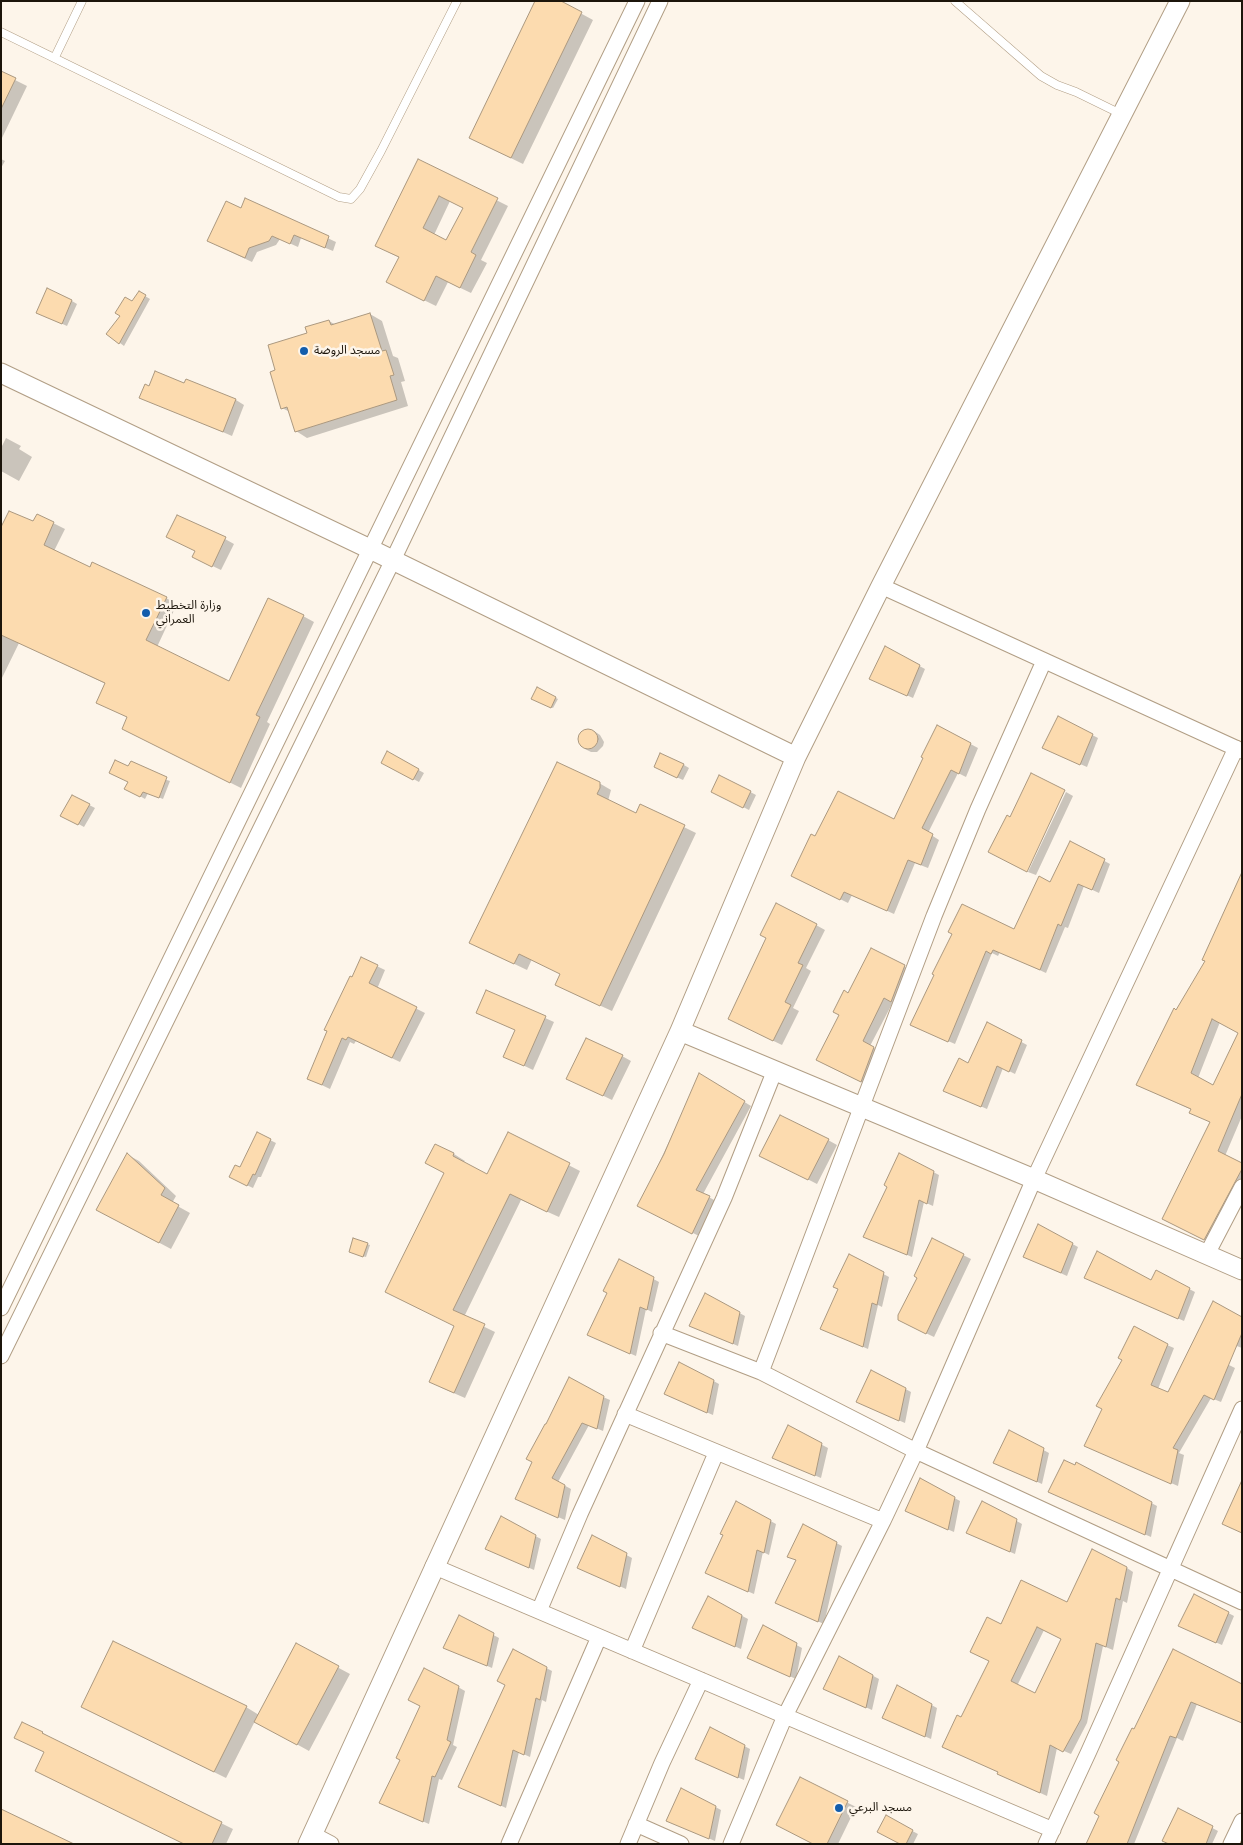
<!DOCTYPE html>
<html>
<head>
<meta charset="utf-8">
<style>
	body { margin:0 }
	#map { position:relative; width:1243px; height:1845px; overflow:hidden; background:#fdf5ea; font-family:"Open Sans",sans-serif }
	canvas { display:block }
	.frame { position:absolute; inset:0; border:2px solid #1c150b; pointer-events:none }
</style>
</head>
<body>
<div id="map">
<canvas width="1243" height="1845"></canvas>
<div class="frame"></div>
</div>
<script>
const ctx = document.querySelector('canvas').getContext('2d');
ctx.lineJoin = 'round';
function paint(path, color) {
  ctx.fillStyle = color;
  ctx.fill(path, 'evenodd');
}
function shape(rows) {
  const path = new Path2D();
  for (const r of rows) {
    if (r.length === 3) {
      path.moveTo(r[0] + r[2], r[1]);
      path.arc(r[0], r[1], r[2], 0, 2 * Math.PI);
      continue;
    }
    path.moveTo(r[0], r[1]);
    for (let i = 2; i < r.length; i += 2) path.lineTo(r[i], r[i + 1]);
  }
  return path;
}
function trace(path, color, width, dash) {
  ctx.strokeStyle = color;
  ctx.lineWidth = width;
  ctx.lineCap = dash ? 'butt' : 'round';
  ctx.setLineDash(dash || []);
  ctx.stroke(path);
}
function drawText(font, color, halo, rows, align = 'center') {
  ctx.font = font + ' "Open Sans","Noto Sans Arabic",sans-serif';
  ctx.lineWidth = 5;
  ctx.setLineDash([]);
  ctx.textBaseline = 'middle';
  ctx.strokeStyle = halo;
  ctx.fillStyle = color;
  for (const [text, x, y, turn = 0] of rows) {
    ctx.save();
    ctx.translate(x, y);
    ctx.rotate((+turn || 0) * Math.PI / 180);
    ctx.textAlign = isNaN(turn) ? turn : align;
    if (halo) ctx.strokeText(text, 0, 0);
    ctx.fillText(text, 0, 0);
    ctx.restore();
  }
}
paint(shape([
	[558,1,593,20,523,164,482,144],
	[1,73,27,86,1,140],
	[1,159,5,161,1,168],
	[419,161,508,206,481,260,487,263,471,293,448,282,436,306,399,288,400,258,388,252],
	[450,201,464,208,447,242,434,235],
	[246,200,336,242,333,251,301,238,298,247,280,239,276,245,257,252,252,262,216,245,241,210],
	[140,293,150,299,124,346,108,334],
	[72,301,77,304,67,326,43,315],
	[370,314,382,321,393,356,398,358,405,381,401,382,408,406,307,438,296,431,290,412,282,408,277,371,329,321,336,325],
	[185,385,236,400,244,405,232,436,141,397],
	[6,438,21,446,19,449,32,457,19,481,1,471,1,448],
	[37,515,65,529,54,551,91,569,166,598,177,604,157,647,230,682,303,616,314,622,267,722,270,724,241,788,123,729,129,718,108,708,106,684,19,643,1,680,1,530,34,523],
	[225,539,234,544,221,570,202,561,196,551],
	[886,648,925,669,913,698,876,681],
	[538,689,558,699,553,708,533,699],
	[1059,718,1098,738,1087,767,1048,750],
	[937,726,978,748,966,777,958,773,928,833,939,840,928,868,915,863,894,914,852,895,848,903,800,879,816,838,894,821,925,758],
	[585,730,594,731,600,735,604,742,603,746,597,752,591,752,585,749,579,739,579,736],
	[388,753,424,773,419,782,382,762],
	[684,765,689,768,683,780,661,770],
	[129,768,170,781,163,799,148,793,145,799,126,788,129,782],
	[720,776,756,795,749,810,718,794],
	[599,783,611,790,608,801,637,815,641,806,696,833,612,1011,568,991,561,974,532,959,527,970,483,949],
	[1066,792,1073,796,1036,875,1028,872],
	[72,796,95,808,84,827,62,815],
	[1071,843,1110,864,1099,893,1084,886,1068,928,1065,927,1046,973,1000,952,998,956,992,953,955,1044,918,1028,936,974,1014,931,1051,884],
	[1242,878,1242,1116,1225,1156,1242,1164,1242,1187,1212,1243,1171,1223,1211,1122,1192,1110,1137,1085,1206,961],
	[1220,1022,1239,1033,1214,1086,1198,1078],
	[816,925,825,930,806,968,811,971,793,1008,799,1011,782,1045,738,1024],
	[871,950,913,971,900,1005,893,1002,870,1046,882,1052,869,1086,826,1065],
	[362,959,385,970,377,989,425,1013,400,1062,356,1041,354,1044,350,1042,330,1089,309,1079],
	[487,992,554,1022,533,1070,504,1056,516,1030],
	[988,1024,1027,1045,1015,1074,1003,1068,987,1109,950,1093,968,1064],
	[622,1056,631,1061,612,1100,577,1083],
	[700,1075,751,1106,703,1194,716,1201,699,1236,639,1206],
	[508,1134,580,1171,559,1217,521,1200,464,1317,495,1332,465,1398,442,1388,456,1326,398,1298,454,1154,465,1161,463,1163,488,1175],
	[270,1140,276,1143,261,1177,258,1177,253,1188,236,1180],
	[828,1140,837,1145,817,1184,770,1160],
	[128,1155,139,1161,176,1196,172,1203,190,1213,171,1249,109,1216],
	[900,1155,939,1175,933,1206,924,1202,912,1257,870,1239],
	[1039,1226,1078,1247,1067,1276,1030,1259],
	[933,1240,971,1259,934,1337,907,1324],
	[367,1244,370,1245,366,1257,352,1253],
	[850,1256,889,1277,882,1307,878,1305,868,1349,827,1331],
	[620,1261,659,1282,652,1312,646,1309,636,1356,594,1338],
	[1156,1272,1195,1292,1184,1321,1091,1280,1151,1281],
	[706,1295,745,1316,738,1346,696,1328],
	[1242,1318,1242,1348,1229,1343,1221,1361,1235,1368,1221,1402,1211,1398,1179,1453,1184,1455,1178,1486,1092,1449,1167,1345,1174,1348,1158,1389,1169,1394],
	[680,1363,719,1384,713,1415,671,1397],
	[872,1371,911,1392,905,1423,863,1405],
	[603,1397,610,1400,603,1431,589,1425,558,1482,571,1489,565,1520,523,1502,534,1462],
	[788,1427,828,1448,821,1478,779,1460],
	[1010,1432,1049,1453,1042,1484,1000,1465],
	[1077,1464,1157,1506,1151,1537,1055,1495],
	[921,1480,960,1501,954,1532,912,1514],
	[983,1502,1022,1524,1015,1554,973,1536],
	[737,1503,776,1524,769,1555,763,1552,754,1594,712,1576],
	[501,1518,541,1539,534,1570,492,1551],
	[803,1526,842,1546,824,1624,782,1606,797,1560],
	[593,1537,632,1558,626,1589,584,1570],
	[1127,1568,1133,1572,1127,1603,1123,1601,1113,1650,1103,1646,1087,1723,1071,1754,1057,1748,1047,1796,1005,1777,999,1772,943,1747,962,1719,990,1661,1001,1625,1068,1604],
	[1044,1630,1062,1639,1035,1695,1017,1686],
	[1194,1595,1234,1616,1222,1645,1185,1629],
	[708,1598,748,1619,741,1649,699,1631],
	[460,1617,499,1638,492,1668,451,1650],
	[763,1627,802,1648,796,1679,754,1660],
	[296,1645,350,1674,309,1751,255,1721,226,1778,94,1713,246,1707,259,1715],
	[513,1651,552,1671,546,1702,542,1700,530,1757,519,1752,506,1808,465,1789,507,1685],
	[1174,1651,1197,1704,1183,1741,1177,1738,1134,1844,1087,1844,1101,1816,1135,1731],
	[839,1658,879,1679,872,1710,830,1691],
	[458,1687,465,1691,453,1745,457,1747,442,1780,439,1779,429,1824,387,1806],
	[898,1687,937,1708,931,1739,889,1720],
	[711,1729,750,1749,744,1780,702,1762],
	[43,1733,53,1740,233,1829,226,1844,184,1844,46,1752,40,1739],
	[801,1779,856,1807,838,1844,815,1844],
	[682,1789,721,1810,715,1841,673,1823],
	[1178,1810,1218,1831,1212,1844,1168,1844],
	[886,1817,918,1834,913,1844,902,1844]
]), '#0003');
const building = shape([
	[535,1,561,1,582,12,511,158,469,138,535,1],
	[1,71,16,78,1,109,1,71],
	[418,159,498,198,471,252,476,255,460,288,436,276,424,301,386,282,399,257,375,246,418,159],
	[439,196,463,208,446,240,423,228,439,196],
	[245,198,329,236,325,248,294,235,290,244,272,236,269,241,249,248,245,258,207,241,226,201,241,208,245,198],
	[47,288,72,300,62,324,36,313,47,288],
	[139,291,146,295,119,344,106,334,120,316,115,313,125,297,132,301,139,291],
	[370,313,382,351,386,350,394,375,390,376,397,400,295,432,287,407,281,409,270,372,275,370,268,345,307,333,305,327,329,320,331,325,370,313],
	[155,371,184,383,186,379,236,399,223,432,139,398,145,384,149,386,155,371],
	[9,511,33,521,37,514,54,522,44,545,90,567,92,562,167,597,146,640,229,681,268,598,304,615,256,715,260,717,230,783,122,729,127,717,96,703,105,683,1,635,1,527,9,511],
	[177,515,226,537,212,567,192,557,195,551,166,537,177,515],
	[885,646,920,665,907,696,869,679,885,646],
	[537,687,556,697,551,708,531,699,537,687],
	[1058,716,1093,734,1080,765,1042,748,1058,716],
	[937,725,971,743,959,774,951,770,922,828,933,834,921,865,908,860,887,911,844,892,840,900,791,876,811,834,815,836,838,791,894,819,923,758,921,757,937,725],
	[588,739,10],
	[387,751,419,769,413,780,381,763,387,751],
	[660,753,684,764,677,778,654,767,660,753],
	[115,760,128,766,131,761,167,777,159,798,143,792,140,797,124,789,128,782,109,773,115,760],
	[557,762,600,782,600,788,597,794,636,813,640,804,685,825,600,1006,555,985,560,974,519,954,514,964,469,943,557,762],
	[1031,773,1065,790,1027,872,988,852,1007,815,1010,817,1031,773],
	[719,775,751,791,743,808,711,792,719,775],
	[72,795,90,804,78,825,60,816,72,795],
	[1070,841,1105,859,1092,890,1078,884,1061,926,1058,924,1040,970,993,950,991,954,986,951,948,1042,910,1025,934,975,932,974,952,934,948,932,962,904,1014,929,1039,876,1050,882,1070,841],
	[1242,872,1242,1094,1218,1151,1242,1163,1242,1169,1204,1240,1162,1219,1210,1122,1189,1113,1191,1109,1136,1085,1174,1008,1176,1010,1205,961,1202,960,1242,872],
	[1212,1019,1238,1033,1213,1085,1191,1073,1212,1019],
	[776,903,817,924,798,963,803,965,785,1002,791,1005,773,1041,728,1019,766,938,760,935,776,903],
	[871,948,905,965,891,1002,884,998,863,1041,874,1047,861,1082,816,1060,839,1015,833,1012,844,990,848,993,871,948],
	[361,957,378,965,369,983,417,1007,392,1058,348,1037,346,1040,342,1038,322,1085,307,1079,327,1031,324,1030,350,976,352,977,361,957],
	[486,990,546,1016,524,1066,503,1057,515,1030,476,1013,486,990],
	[987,1022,1022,1040,1009,1072,997,1066,981,1107,943,1091,959,1058,968,1063,987,1022],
	[586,1038,623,1055,603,1096,566,1079,586,1038],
	[699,1073,745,1101,696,1190,710,1196,692,1234,637,1206,664,1154,699,1073],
	[780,1115,829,1139,808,1180,759,1156,780,1115],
	[257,1132,271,1139,255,1175,253,1174,247,1186,229,1177,235,1165,240,1167,257,1132],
	[508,1132,570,1163,547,1212,510,1194,453,1310,485,1324,454,1393,429,1382,454,1326,385,1292,444,1173,425,1163,435,1144,454,1153,453,1156,487,1174,508,1132],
	[127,1153,165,1188,161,1195,179,1205,159,1243,96,1210,127,1153],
	[899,1153,934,1171,927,1204,919,1200,907,1255,863,1237,887,1187,884,1185,899,1153],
	[1038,1224,1073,1243,1061,1273,1023,1257,1038,1224],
	[353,1238,368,1243,363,1257,349,1252,353,1238],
	[932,1238,964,1254,926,1334,898,1320,898,1315,917,1278,914,1276,932,1238],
	[1097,1251,1151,1280,1156,1270,1190,1288,1178,1319,1084,1278,1097,1251],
	[849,1254,884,1272,877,1305,872,1303,863,1347,820,1329,838,1289,833,1287,849,1254],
	[619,1259,654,1277,647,1310,640,1307,630,1354,587,1335,607,1293,603,1291,619,1259],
	[705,1293,740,1312,733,1344,689,1326,705,1293],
	[1213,1301,1242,1317,1242,1333,1214,1400,1204,1395,1173,1448,1178,1450,1171,1484,1084,1446,1102,1409,1096,1406,1122,1360,1118,1358,1134,1326,1168,1344,1151,1385,1168,1392,1213,1301],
	[679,1362,714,1380,707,1413,664,1394,679,1362],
	[871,1370,906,1388,899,1421,856,1402,871,1370],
	[569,1377,604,1396,597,1429,582,1423,552,1478,565,1485,558,1518,515,1499,532,1462,526,1459,545,1424,546,1424,569,1377],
	[788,1425,822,1443,815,1476,772,1458,788,1425],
	[1009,1430,1044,1448,1037,1482,993,1463,1009,1430],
	[1064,1460,1075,1465,1076,1462,1152,1502,1145,1535,1048,1492,1064,1460],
	[920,1478,955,1497,948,1530,905,1511,920,1478],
	[1242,1480,1242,1533,1222,1524,1242,1480],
	[736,1501,771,1520,764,1553,757,1550,748,1592,705,1573,723,1535,720,1534,736,1501],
	[982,1501,1017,1519,1010,1552,966,1533,982,1501],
	[501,1516,536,1535,529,1568,485,1549,501,1516],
	[803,1524,837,1542,818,1622,775,1603,796,1560,787,1557,803,1524],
	[592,1535,627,1553,620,1587,577,1568,592,1535],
	[1092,1549,1127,1567,1120,1600,1116,1598,1106,1647,1096,1643,1081,1719,1063,1752,1050,1745,1040,1793,997,1774,998,1772,942,1747,957,1715,961,1717,989,1661,970,1652,987,1617,1001,1624,1021,1580,1067,1602,1092,1549],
	[1037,1627,1061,1639,1035,1693,1011,1681,1037,1627],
	[1194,1594,1229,1612,1216,1643,1178,1626,1194,1594],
	[708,1596,742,1615,735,1647,692,1628,708,1596],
	[459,1615,494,1633,487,1666,443,1648,459,1615],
	[763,1625,797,1643,790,1677,747,1658,763,1625],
	[113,1641,247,1706,214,1772,81,1707,113,1641],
	[296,1643,339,1666,297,1745,254,1722,296,1643],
	[513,1649,547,1667,540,1700,536,1698,524,1755,513,1750,501,1806,458,1787,505,1685,497,1681,513,1649],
	[1173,1649,1242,1684,1242,1723,1191,1702,1176,1738,1170,1736,1127,1844,1086,1844,1099,1816,1094,1813,1119,1762,1116,1760,1132,1728,1134,1729,1173,1649],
	[839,1656,873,1675,866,1708,823,1689,839,1656],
	[424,1668,459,1686,447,1740,451,1742,435,1777,432,1776,423,1822,379,1803,400,1760,396,1758,420,1706,408,1700,424,1668],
	[897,1685,932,1704,925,1737,882,1718,897,1685],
	[22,1722,43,1732,42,1733,222,1822,212,1844,184,1844,35,1771,44,1752,14,1738,22,1722],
	[710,1727,745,1745,738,1778,695,1759,710,1727],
	[800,1777,848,1801,827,1844,813,1844,776,1825,800,1777],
	[681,1788,716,1806,709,1839,666,1821,681,1788],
	[1178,1808,1213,1826,1206,1844,1169,1844,1162,1841,1178,1808],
	[1,1809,74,1844,1,1844,1,1809],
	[886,1815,913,1830,906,1844,900,1844,877,1832,886,1815]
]);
paint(building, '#fcdbaf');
trace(building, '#ab987f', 1);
const service = shape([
	[955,1,1041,76,1057,85,1076,92,1121,114],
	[1,32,339,197,351,199,360,189,381,151,457,1],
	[55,57,82,1]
]);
const minor = shape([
	[881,586,1242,751],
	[1207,1254,1242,1187],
	[1,1308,637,1],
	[661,1333,761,1372,916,1451,1242,1602],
	[1,1356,393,560,660,1],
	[761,1372,934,916,978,809,1044,661],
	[625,1414,883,1521],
	[433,1566,1053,1830],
	[539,1611,580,1514,724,1198,775,1070],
	[632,1651,716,1453],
	[636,1824,681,1844],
	[312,1834,331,1844],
	[509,1844,599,1637],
	[628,1844,662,1763,701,1680],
	[731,1844,785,1716,883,1521,916,1451,1034,1179,1236,748],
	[1046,1844,1089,1751,1242,1409],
	[1231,1844,1242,1821]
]);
const tertiary = shape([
	[1,373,370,549,796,757],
	[680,1031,1034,1179,1242,1270],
	[308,1844,680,1031,796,757,881,586,1180,1]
]);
trace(service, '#b19e85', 9);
trace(minor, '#b19e85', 17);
trace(tertiary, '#b19e85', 21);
trace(service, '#fff', 8);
trace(minor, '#fff', 15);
trace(tertiary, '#fff', 19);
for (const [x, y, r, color] of [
	[304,351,5,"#135dac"],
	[146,613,5,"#135dac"],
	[839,1808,5,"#135dac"]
]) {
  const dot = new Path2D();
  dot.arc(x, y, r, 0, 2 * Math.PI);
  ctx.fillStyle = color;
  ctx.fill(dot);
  trace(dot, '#fdf5ea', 2);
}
drawText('12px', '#1c150b', '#fdf5ea', [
	["مسجد الروضة",314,351],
	["وزارة التخطيط",156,606],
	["العمراني",156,620],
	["مسجد البرعي",849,1808]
], 'left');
</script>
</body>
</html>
